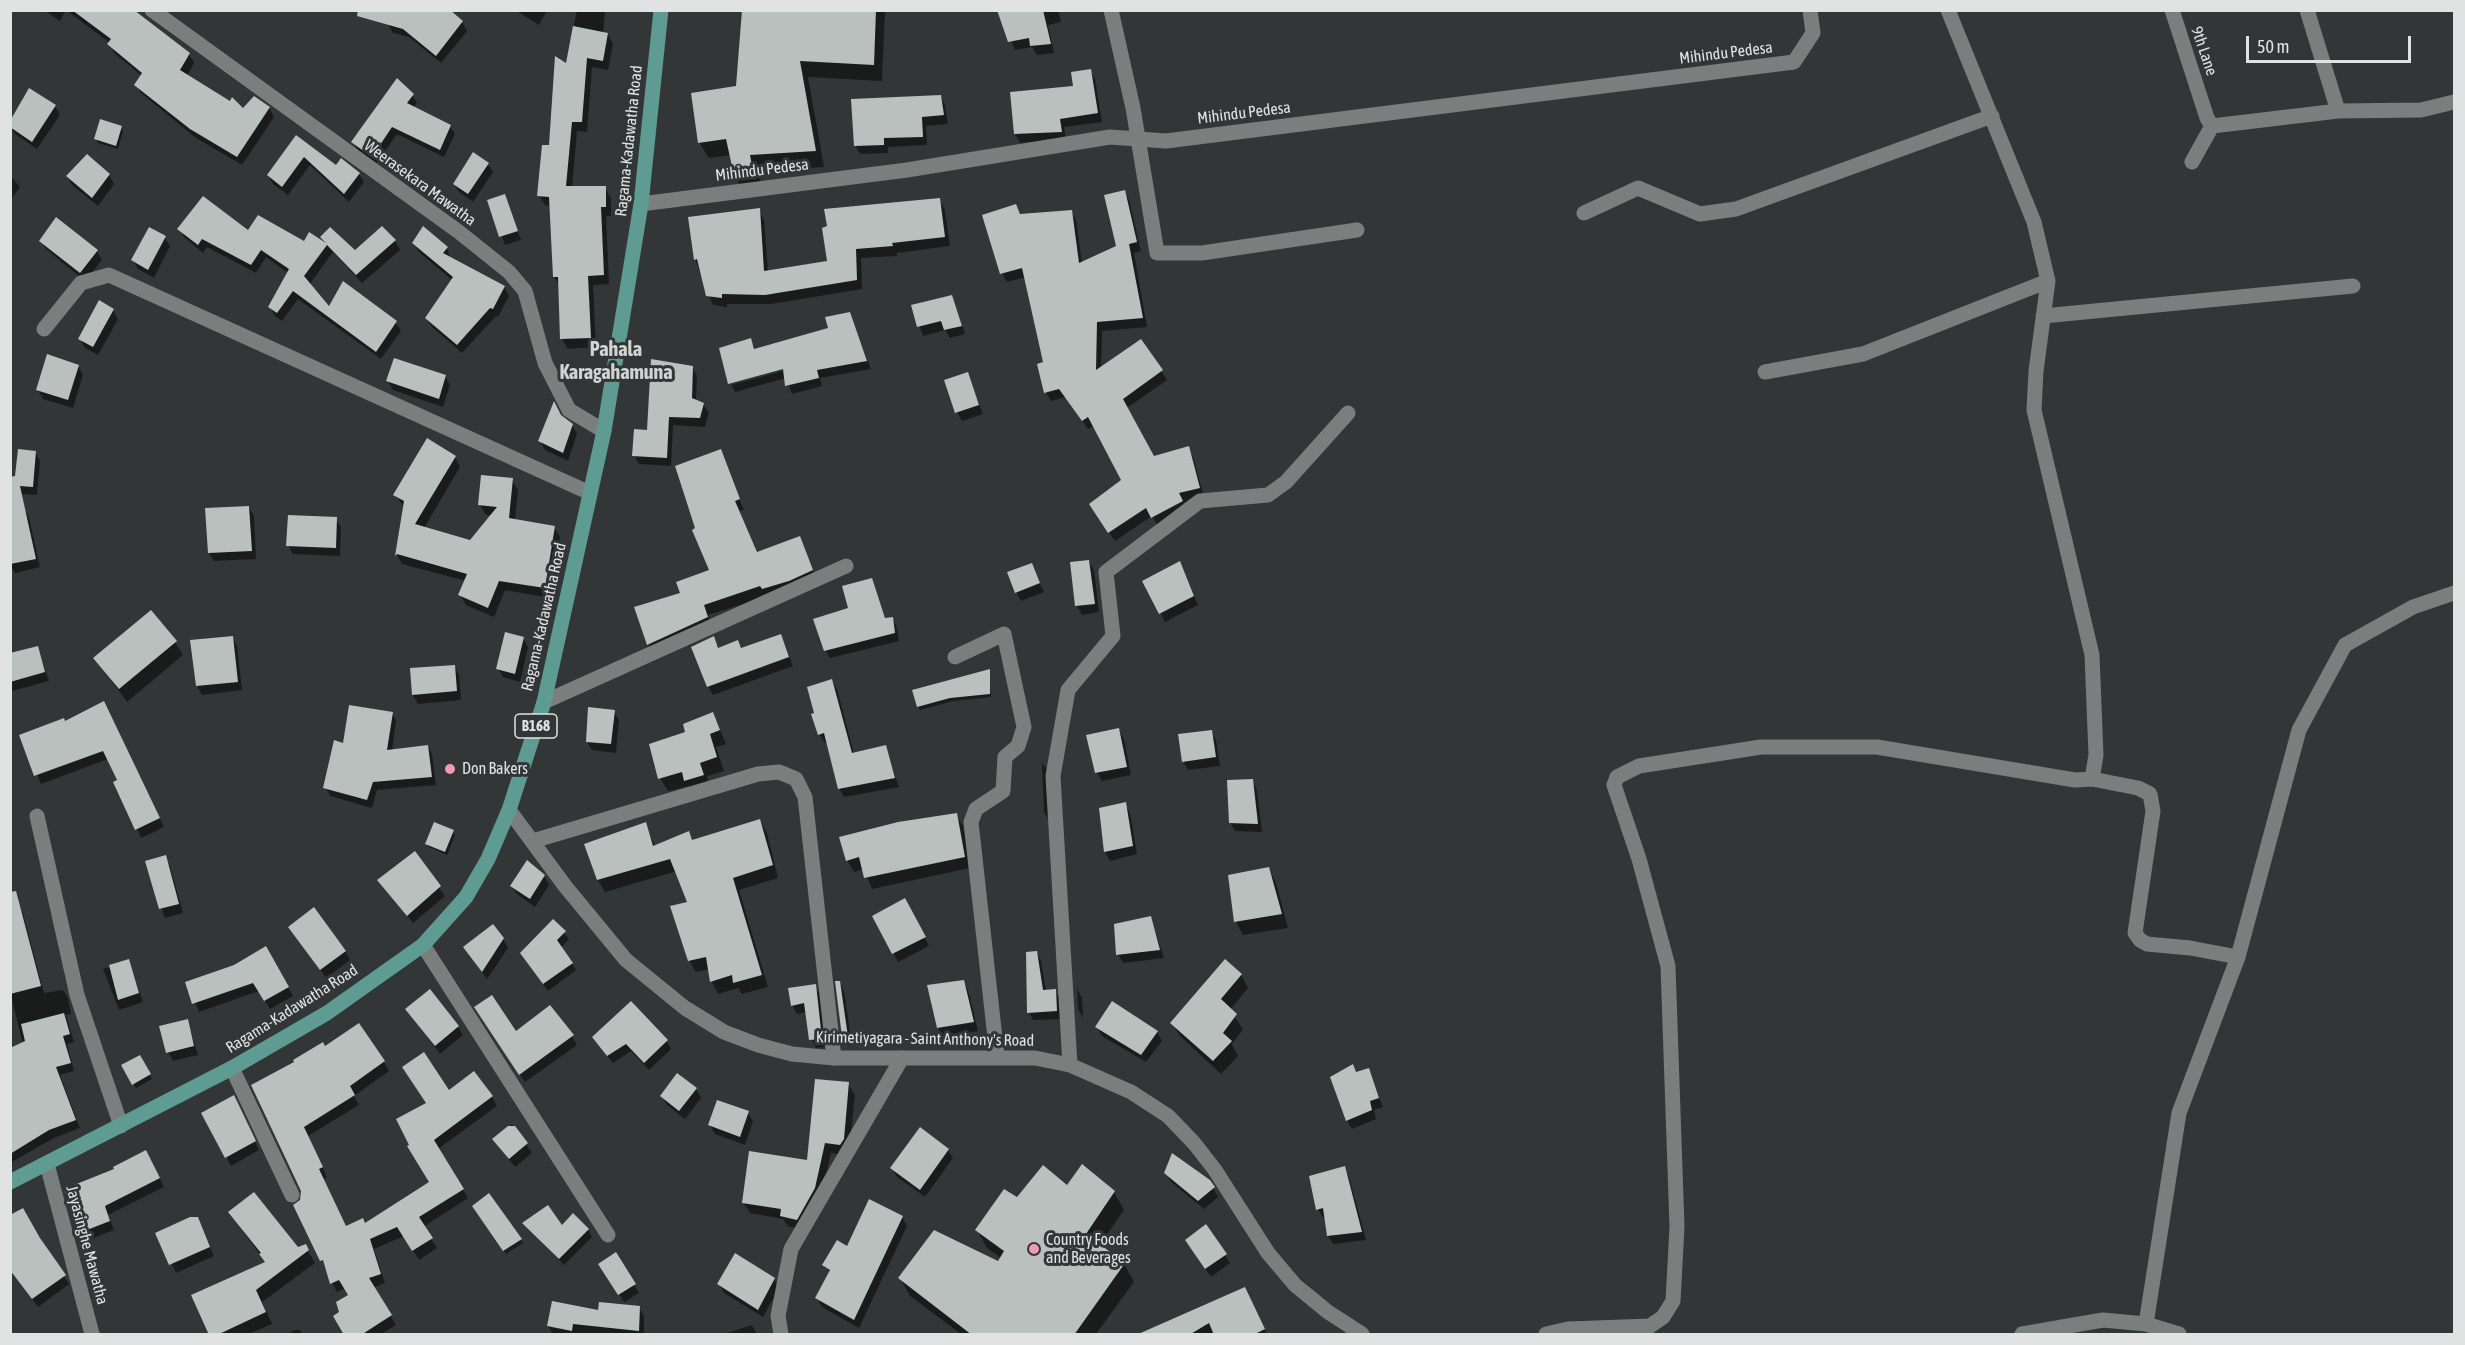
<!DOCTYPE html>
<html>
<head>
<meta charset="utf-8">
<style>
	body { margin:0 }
	#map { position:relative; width:2465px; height:1345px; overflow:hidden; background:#323636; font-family:"Asap Condensed",sans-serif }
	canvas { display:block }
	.frame { position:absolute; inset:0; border:12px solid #e1e3e3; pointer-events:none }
	.scale { position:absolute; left:2246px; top:36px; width:165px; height:27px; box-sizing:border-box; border:3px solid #e1e3e3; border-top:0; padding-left:8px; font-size:18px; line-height:21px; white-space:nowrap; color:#e1e3e3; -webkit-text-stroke:4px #323636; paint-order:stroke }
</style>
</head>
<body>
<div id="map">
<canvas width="2465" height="1345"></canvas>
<div class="frame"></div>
<div class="scale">50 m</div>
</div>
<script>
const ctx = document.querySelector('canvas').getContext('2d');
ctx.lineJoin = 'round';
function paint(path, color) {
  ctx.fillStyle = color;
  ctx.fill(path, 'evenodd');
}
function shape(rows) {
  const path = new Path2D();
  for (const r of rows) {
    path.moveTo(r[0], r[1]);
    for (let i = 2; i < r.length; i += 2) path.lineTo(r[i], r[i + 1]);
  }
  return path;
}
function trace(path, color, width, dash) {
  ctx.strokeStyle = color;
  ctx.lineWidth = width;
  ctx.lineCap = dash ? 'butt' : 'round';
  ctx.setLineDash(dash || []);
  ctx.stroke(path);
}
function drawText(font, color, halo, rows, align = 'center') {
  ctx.font = font + ' "Asap Condensed",sans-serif';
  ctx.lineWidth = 6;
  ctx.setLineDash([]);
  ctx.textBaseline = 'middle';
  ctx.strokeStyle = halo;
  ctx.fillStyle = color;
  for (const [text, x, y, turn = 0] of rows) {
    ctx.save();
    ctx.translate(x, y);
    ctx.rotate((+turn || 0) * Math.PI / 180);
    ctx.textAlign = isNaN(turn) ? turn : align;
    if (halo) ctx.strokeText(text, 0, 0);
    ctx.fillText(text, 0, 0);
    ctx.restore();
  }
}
paint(shape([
	[44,10,66,10,60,21],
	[66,10,131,10,189,54,194,63,187,76,243,110,269,108,274,117,242,165,196,138,141,93,136,85,142,76,114,53,110,43],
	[448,10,462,22,467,31,441,63,409,37,393,33,388,24],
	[515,10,547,10,539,25],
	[577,10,605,10,603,33,608,34,613,44,608,70,592,67,587,132,577,131,572,187,605,188,611,198,611,216,606,216,609,284,593,285,596,347,568,349,562,339,560,286,554,277,551,206,545,205,539,195],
	[743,10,885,10,882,81,808,77,824,167,758,171,763,192,746,196,737,180,731,155,709,158,699,142,737,88],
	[1000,10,1058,10,1061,22,1048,25,1054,53,1037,55,1032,47,1015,50],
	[1090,71,1095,79,1102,122,1064,127,1066,140,1020,143,1015,134,1075,87],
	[412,95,417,103,413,108,450,126,455,134,444,157,397,134,376,164,358,150,353,142],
	[940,97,945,105,948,124,926,126,927,145,888,147,888,153,860,154,855,145],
	[55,106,60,115,37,149,15,134,10,126],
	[121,127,123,131,118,149,98,143,96,139],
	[297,137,337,168,359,174,364,182,349,202,310,165,288,195,273,184,268,175],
	[488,164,493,172,473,202,459,192,454,184],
	[10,175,20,187,10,201],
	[109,175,114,184,98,206,72,185,67,176],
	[1124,191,1129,200,1141,251,1134,253,1147,327,1102,331,1101,369,1141,341,1167,380,1127,408,1154,457,1188,448,1193,457,1204,497,1183,503,1187,511,1158,526,1152,516,1115,541,1096,514,1123,480,1095,425,1088,429,1066,397,1051,401,1046,392,1044,363,1026,277,1007,282,1002,273,1016,206,1021,215,1071,211,1076,220,1082,263,1118,247],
	[505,196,521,240,505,245,488,201],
	[939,200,945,210,950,246,897,253,897,256,861,258,862,289,771,304,727,304,727,307,713,305,695,259,759,210,764,220,768,272,829,262],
	[179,229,248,232,326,245,321,237,355,252,395,241,400,250,362,283,333,252,309,285,329,308,395,322,401,331,381,359,298,299,282,321,275,316,270,307,288,273,266,257,256,273,207,247,203,253,184,237],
	[165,238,170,246,154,278,138,269,133,260],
	[41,241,97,251,102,260,85,281,46,249],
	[413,243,447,248,450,258,504,287,509,296,498,317,496,316,462,353,432,327,426,318,452,280,419,252],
	[952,296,965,334,950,338,945,330,923,336,913,306],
	[113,310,118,319,98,355,85,348,80,339],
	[849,314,871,369,820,378,822,386,792,394,786,378,735,392,731,385,790,369,789,366,730,382,750,340,756,350,830,329],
	[78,366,83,375,73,408,43,399,38,390],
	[692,367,697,376,696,402,703,404,709,413,705,427,673,425,671,466,639,464,634,455],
	[967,374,983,414,962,421,957,412],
	[445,376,450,385,443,407,393,390,388,381],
	[560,417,572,425,577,434,568,461,545,450,540,441],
	[720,451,744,510,739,511,757,554,800,538,817,581,708,615,713,628,654,654,648,644,681,594,711,571,697,529],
	[35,452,40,461,37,495,21,494,16,485],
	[455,457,460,467,424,528,470,542,492,515,486,515,480,505,512,480,518,490,515,520,554,527,560,537,550,598,505,590,494,617,466,605,460,595,466,581,402,564,397,555,404,507,395,495],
	[249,507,254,516,256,559,214,561,209,553],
	[24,509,29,518,40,567,15,573,10,565,10,512],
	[336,519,341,527,340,556,293,554,288,545],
	[1089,562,1094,570,1099,612,1082,615,1077,606,1071,564],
	[1184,571,1198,605,1165,622,1144,581],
	[1034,572,1044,592,1021,601,1016,592],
	[871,580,886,620,892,619,897,627,899,641,830,658,825,650],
	[781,636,793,666,713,695,708,686,714,638,719,649,738,642,742,649],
	[232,637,237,646,242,690,202,695,197,686],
	[523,638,528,647,520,682,503,677,498,669],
	[175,642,183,655,127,702,95,658],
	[37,648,49,681,12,691,10,655],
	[454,666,459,675,461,700,418,704,413,695,411,670],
	[989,671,991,697,953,701,920,710,918,706],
	[832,681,837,689,854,754,885,747,899,787,844,797,839,788,828,742,825,743,819,734,816,714],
	[109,712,164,827,141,838,108,759,41,784,21,735],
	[614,712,619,720,616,753,592,750,587,742],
	[392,713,396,721,392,751,428,746,432,754,436,785,377,790,372,808,330,796,325,787,345,745],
	[713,714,726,744,716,747,724,771,707,776,710,788,693,794,689,786,668,791,660,778,687,733],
	[1119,730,1124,739,1131,775,1102,781,1097,773],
	[1211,731,1216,740,1220,766,1188,770,1183,761],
	[1042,763,1050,772,1050,821,1044,812],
	[1252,781,1257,790,1262,832,1235,831,1230,822],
	[1125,804,1130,813,1137,854,1110,861,1105,852,1101,809],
	[956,815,963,826,970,868,872,889,864,869,854,872,847,860],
	[760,821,767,833,778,878,739,890,768,987,742,994,738,988,718,994,712,982,709,969,696,972,689,960,689,903,677,871,605,892,598,880,645,824,655,846,688,833,693,842],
	[453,832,455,835,447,855,429,847,427,843],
	[414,853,445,896,413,923,379,880],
	[165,857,170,866,183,913,165,918,147,862],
	[1269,869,1276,883,1288,928,1243,935,1236,922,1229,876],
	[544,876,549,885,535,907,517,894,511,886],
	[19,906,23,914,44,993,63,990,68,998,71,1014,66,1015,74,1042,67,1044,74,1071,60,1075,80,1128,54,1138,10,1163,10,1047,32,1082,10,991],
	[910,909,929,946,898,962,874,916],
	[1151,918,1164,958,1123,963,1118,954],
	[553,921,569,939,561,948,576,970,548,991,526,960],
	[290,927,345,951,350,960,326,978],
	[503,939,508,948,487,979,465,948],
	[265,948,293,996,270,1009,259,991,199,1012,187,983,235,967],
	[1036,953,1041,961,1046,991,1055,991,1060,999,1061,1019,1033,1020,1029,1012],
	[128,961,143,1002,119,1010,103,969],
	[1241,975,1248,988,1230,1010,1243,1029,1232,1044,1238,1056,1221,1074,1180,1036,1172,1023],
	[963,981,968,990,978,1031,943,1037,938,1028,929,986],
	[839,982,844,991,852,1045,848,1046,843,1037],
	[815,986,820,994,826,1047,816,1048,811,1039,807,1012,797,1014,792,1005],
	[1077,989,1082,997,1083,1018,1078,1009],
	[407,1009,458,1027,463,1035,440,1054],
	[481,1016,516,1033,572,1036,577,1045,525,1082],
	[187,1021,198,1055,173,1061,168,1052],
	[1097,1027,1157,1032,1162,1041,1146,1062,1102,1036],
	[667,1041,671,1049,649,1070,631,1051,613,1063,599,1046],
	[325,1048,384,1062,389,1071,354,1096,359,1105,308,1136,327,1177,323,1179,346,1227,365,1225,431,1183,414,1156,449,1092,492,1097,497,1106,438,1149,468,1198,423,1227,437,1248,419,1260,404,1236,374,1249,385,1283,373,1288,396,1325,381,1334,346,1334,341,1313,350,1296,345,1288,337,1292,332,1283,302,1201,302,1191,253,1086],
	[139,1057,152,1079,136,1088,123,1066],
	[1368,1069,1383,1107,1374,1110,1376,1119,1352,1129,1347,1121,1357,1074],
	[848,1084,855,1095,849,1150,846,1155,831,1153,820,1200,803,1230,788,1226,783,1219,750,1213,743,1202,808,1162],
	[696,1089,701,1098,685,1119,667,1105,662,1096],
	[238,1106,259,1150,231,1166,203,1113],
	[748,1113,753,1121,745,1145,715,1134,710,1125],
	[512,1124,532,1153,515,1167,494,1140],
	[948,1150,953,1158,925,1197,897,1177,892,1168],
	[151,1160,164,1187,108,1215,114,1230,86,1241,66,1190],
	[1344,1168,1349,1177,1366,1240,1333,1244,1328,1236,1326,1217,1323,1218,1318,1209],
	[1166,1173,1209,1181,1218,1197,1204,1209,1171,1182],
	[1067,1187,1114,1192,1124,1210,1099,1246,1124,1264,1134,1282,1096,1334,961,1334,910,1296,900,1278,998,1263,1001,1258,987,1248,977,1230,1017,1199],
	[489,1195,523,1243,506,1254,476,1210],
	[230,1213,298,1249,305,1246,315,1263,262,1302,272,1324,249,1334,210,1334,266,1263],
	[196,1217,214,1256,176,1273,157,1233],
	[902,1217,907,1226,859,1328,822,1307,817,1298,830,1273,827,1267,847,1248],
	[524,1223,588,1230,592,1237,564,1265],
	[40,1241,69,1284,38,1307,10,1269],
	[1192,1249,1225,1255,1230,1263,1211,1277],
	[616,1255,639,1293,624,1302,600,1264],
	[774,1279,779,1288,763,1317,724,1293,719,1284],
	[1251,1301,1267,1334,1169,1334],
	[639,1308,644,1316,644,1334,553,1334,548,1326,599,1312],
	[752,1325,757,1334,724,1334],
	[295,1330,300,1330,303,1334,287,1334]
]), '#0007');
paint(shape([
	[72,10,134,10,190,53,180,70,230,101,232,97,243,108,254,96,270,107,237,157,190,129,134,85,142,73,107,44,111,39],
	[358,10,450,10,463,21,436,56,403,29,357,16],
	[742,10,876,10,874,65,800,61,816,151,750,155,754,176,735,180,726,139,698,143,691,93,736,86],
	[997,10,1043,10,1051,44,1030,46,1029,38,1008,42],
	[573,26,608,33,603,61,587,58,582,122,572,122,566,186,606,186,606,207,601,207,604,275,588,276,591,338,560,339,558,277,553,277,549,197,537,196,542,145,549,145,555,56,566,63],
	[1091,69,1098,113,1060,119,1062,132,1014,134,1010,92,1073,86,1071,72],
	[397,78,414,94,407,103,451,125,440,150,392,127,372,157,351,142],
	[29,88,56,105,32,142,10,127,10,121],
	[941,95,944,115,922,117,923,137,884,138,884,145,854,146,851,99],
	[100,119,122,126,116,146,94,139],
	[296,135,336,165,341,158,360,173,344,194,304,157,282,187,267,175],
	[473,152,489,163,468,194,453,184],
	[87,154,110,174,92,198,66,176],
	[1125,190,1137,242,1129,244,1143,318,1097,322,1096,370,1141,339,1163,370,1123,399,1154,456,1189,446,1200,488,1179,493,1183,501,1151,518,1146,508,1108,533,1089,504,1121,480,1088,417,1082,421,1059,389,1044,393,1037,364,1043,362,1022,268,1000,274,982,215,1016,204,1020,214,1072,210,1079,263,1116,246,1104,195],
	[505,194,518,231,499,237,487,200],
	[203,196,248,230,258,215,304,241,309,232,326,243,320,237,330,227,355,250,382,226,396,240,356,275,327,245,304,276,329,306,343,281,397,321,376,352,293,291,277,313,268,307,289,269,261,250,251,265,202,239,198,245,177,229],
	[940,198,945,237,892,243,893,246,856,249,857,280,765,295,722,294,722,298,706,296,697,259,694,260,688,217,760,208,764,271,827,261,822,228,827,226,824,209],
	[56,217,98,250,80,273,39,241],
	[423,226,448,247,443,253,505,286,493,309,490,308,457,345,425,318,453,277,412,243],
	[149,227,166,236,148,270,131,260],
	[952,295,962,326,944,330,941,321,917,327,911,305],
	[99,300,114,309,93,347,78,339],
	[850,312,867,361,817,370,819,378,785,386,783,369,728,384,719,348,751,338,754,349,828,328,825,317],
	[47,354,79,365,68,400,36,390],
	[394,358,446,375,439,399,386,381],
	[651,359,693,366,692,398,704,403,700,418,669,417,667,458,632,456,634,429,647,430],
	[968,372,979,405,955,413,944,380],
	[554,401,561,415,573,424,563,453,538,441],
	[427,438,456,456,415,524,470,540,497,507,478,505,481,475,513,478,509,518,555,526,545,588,499,581,488,608,458,595,467,574,397,554,395,556,404,501,393,495],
	[18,449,36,451,33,487,20,486,36,559,10,564,10,477,15,476],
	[721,449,740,499,735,501,757,552,800,536,813,570,789,581,762,589,760,586,704,605,708,617,647,645,634,607,680,593,676,582,709,570,692,530,695,528,675,466],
	[249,506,252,551,208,553,205,508],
	[288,515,337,517,336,548,286,546],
	[1089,560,1095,604,1075,606,1070,562],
	[1180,561,1194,596,1159,614,1142,581],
	[1032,563,1040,583,1015,593,1007,572],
	[872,578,885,618,893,617,895,633,824,651,813,619,848,608,842,586],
	[151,610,177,641,119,689,93,658],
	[505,632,524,637,515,674,496,669],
	[781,634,789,657,707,687,691,647,714,636,718,648,738,640,741,648],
	[233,636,238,682,196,686,190,640],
	[38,646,45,672,10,682,10,653],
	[455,665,457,691,412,695,410,668],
	[990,669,990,694,950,698,917,707,912,690],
	[832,679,852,753,886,745,895,778,838,789,824,733,818,735,811,714,814,713,807,687],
	[104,701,160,818,135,830,113,782,117,780,103,751,34,776,19,735,64,718,65,721],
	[349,705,393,712,387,750,428,745,432,777,373,782,367,800,323,788,334,740,343,743],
	[588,707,615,710,611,744,586,742],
	[713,712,720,730,710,734,717,757,700,763,704,775,684,781,682,772,658,779,649,744,685,732,683,724],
	[1119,728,1127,767,1095,773,1086,735],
	[1212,730,1216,757,1182,762,1178,734],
	[1253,779,1258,824,1229,823,1227,780],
	[1126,802,1133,846,1104,852,1099,808],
	[957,813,965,857,864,878,859,857,846,861,839,837,898,822],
	[760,819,773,865,733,878,762,975,733,983,732,975,710,982,706,957,688,961,670,906,687,902,670,859,597,880,584,844,646,822,653,846,689,831,692,840],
	[434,822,454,830,445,852,425,844],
	[415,851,441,886,407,916,377,880],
	[166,855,179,904,159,909,145,861],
	[527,860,545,875,530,899,510,886],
	[1269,867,1282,914,1234,922,1228,875],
	[16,891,41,986,10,994,10,892],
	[905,898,926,937,892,954,872,916],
	[314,907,346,951,320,970,288,927],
	[1151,916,1160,950,1116,955,1114,924],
	[553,919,566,931,557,940,573,963,543,984,520,953],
	[493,924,504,938,482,972,463,947],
	[266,946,289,987,264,1001,253,983,192,1004,185,982,234,965],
	[1037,951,1043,990,1056,989,1057,1011,1027,1013,1026,952],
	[129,959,139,993,118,1000,109,965],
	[1225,959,1242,974,1221,999,1237,1014,1223,1033,1232,1041,1213,1061,1170,1023],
	[964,980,974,1022,937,1028,927,985],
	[835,981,840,981,848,1037,842,1037],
	[816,984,822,1039,809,1040,804,1003,791,1006,788,988],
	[430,989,459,1026,435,1046,405,1009],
	[492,995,516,1031,550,1005,574,1035,519,1075,474,1007],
	[631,1001,668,1040,644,1063,626,1044,607,1056,592,1037],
	[1112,1001,1158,1031,1141,1055,1095,1027],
	[64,1013,70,1034,63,1036,71,1063,56,1067,76,1120,49,1130,10,1154,10,1048,25,1041,21,1024],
	[188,1019,194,1046,166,1053,159,1026],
	[359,1023,385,1061,350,1086,355,1095,304,1127,323,1167,319,1169,346,1226,363,1218,365,1223,429,1182,407,1146,409,1145,396,1119,426,1103,402,1067,424,1052,449,1090,474,1071,493,1096,434,1140,464,1189,419,1217,433,1238,412,1251,397,1227,370,1239,381,1274,369,1278,392,1315,361,1335,344,1335,333,1316,339,1312,336,1302,348,1295,339,1280,330,1284,323,1260,320,1261,293,1205,300,1200,301,1191,251,1085,294,1062,293,1060,323,1042,325,1046],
	[140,1055,151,1074,132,1085,121,1065],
	[1353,1064,1356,1072,1369,1068,1379,1098,1370,1101,1372,1110,1346,1121,1330,1077],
	[677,1073,697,1088,679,1111,660,1096],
	[815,1079,849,1082,844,1139,840,1145,825,1143,815,1188,797,1220,780,1216,781,1209,742,1203,749,1151,807,1160],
	[234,1095,256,1141,225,1158,201,1113],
	[717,1100,749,1111,740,1137,708,1125],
	[508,1126,515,1126,528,1143,509,1159,492,1139],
	[920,1127,949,1149,920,1190,890,1168],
	[146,1150,160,1178,105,1206,110,1221,79,1233,64,1189,114,1169,113,1167],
	[1172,1153,1210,1180,1215,1187,1198,1201,1164,1173],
	[1082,1164,1115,1191,1086,1234,1125,1263,1074,1335,972,1335,898,1278,934,1230,998,1261,1004,1251,975,1230,1004,1189,1017,1197,1043,1165,1067,1185],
	[1345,1166,1362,1232,1327,1236,1323,1208,1316,1210,1309,1176],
	[254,1192,298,1247,306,1244,309,1250,256,1290,266,1312,217,1335,209,1335,191,1295,265,1262,259,1254,261,1253,228,1212],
	[489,1193,522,1239,503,1251,472,1206],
	[869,1199,903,1216,854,1320,815,1298,830,1270,822,1265,837,1240,847,1246],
	[548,1205,562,1225,573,1213,589,1229,559,1259,522,1223],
	[23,1208,40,1238,66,1275,32,1299,10,1270,10,1215],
	[190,1217,198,1217,210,1247,169,1265,155,1233],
	[1206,1224,1227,1254,1205,1269,1185,1240],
	[616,1252,636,1284,618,1295,598,1264],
	[735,1253,775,1278,758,1310,717,1284],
	[1245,1287,1265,1329,1253,1335,1214,1335,1209,1323,1189,1335,1136,1335],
	[552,1301,598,1310,599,1302,640,1306,639,1331,573,1324,572,1331,547,1326]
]), '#bac0be');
trace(shape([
	[152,10,459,232,509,272,525,291,545,363,569,410,604,431],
	[1111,10,1133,108,1157,253,1202,253,1357,230],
	[2172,10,2207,118,2212,126,2338,111,2421,110,2454,102],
	[2307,10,2338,111],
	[2192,162,2212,126],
	[641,204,907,170,1110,137,1166,141,1794,62,1813,33,1810,10],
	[1584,213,1638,188,1700,214,1736,209,1992,116],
	[2043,316,2353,286],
	[44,329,81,283,109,275,590,493],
	[1765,372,1863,354,2048,281],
	[955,657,1004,634,1024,727,1018,746,1005,757,1003,791,976,809,971,822,997,1056],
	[544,702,846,566],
	[2092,779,2138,788,2150,794,2153,811,2135,933,2140,940,2147,944,2190,948,2238,957],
	[37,816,77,995,121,1126],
	[533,841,758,774,779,772,796,779,805,797,834,1058],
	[423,945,608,1235],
	[1070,1065,1053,776,1068,690,1113,636,1106,572,1200,501,1268,495,1286,482,1348,413],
	[232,1068,292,1195],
	[47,1164,92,1334],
	[2146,1324,2179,1113,2238,957,2299,730,2345,645,2413,607,2454,593],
	[781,1334,778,1316,791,1249,902,1058],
	[1546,1334,1568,1329,1650,1326,1663,1317,1673,1301,1677,1227,1668,966,1639,859,1614,785,1617,777,1639,766,1761,747,1877,747,2075,780,2092,779,2096,755,2092,655,2034,410,2036,371,2048,281,2034,222,1948,10],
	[2022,1334,2103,1320,2146,1324,2179,1334]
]), '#7a7e7d', 15);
trace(shape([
	[509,810,565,886,626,960,685,1008,724,1032,758,1045,792,1054,834,1058,1035,1058,1070,1065,1131,1092,1168,1116,1194,1143,1215,1170,1268,1253,1295,1285,1328,1312,1362,1334]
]), '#7a7e7d', 15);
trace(shape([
	[10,1182,232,1068,327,1013,423,945,466,897,488,859,509,810,544,702,604,431,641,204,661,10]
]), '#5e9b92', 15);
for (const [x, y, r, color] of [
	[450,769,6,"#f19ab1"],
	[1034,1249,6,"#f19ab1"]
]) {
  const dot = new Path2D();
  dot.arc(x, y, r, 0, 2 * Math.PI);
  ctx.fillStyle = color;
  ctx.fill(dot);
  trace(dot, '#323636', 2);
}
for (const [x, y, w] of [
	[536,726,42]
]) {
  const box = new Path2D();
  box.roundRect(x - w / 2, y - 12, w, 24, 4.5);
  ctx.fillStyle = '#323636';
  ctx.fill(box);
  trace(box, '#e1e3e3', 1.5);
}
drawText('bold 15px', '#e1e3e3', null, [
	["B168",536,726]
]);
drawText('16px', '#e1e3e3', '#323636', [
	["9th Lane",2204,51,71],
	["Mihindu Pedesa",1726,53,-7],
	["Mihindu Pedesa",1244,113,-7],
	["Ragama-Kadawatha Road",629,141,-84],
	["Mihindu Pedesa",762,170,-7],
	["Weerasekara Mawatha",420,183,36],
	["Ragama-Kadawatha Road",544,617,-77],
	["Ragama-Kadawatha Road",292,1009,-32],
	["Kirimetiyagara - Saint Anthony's Road",925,1039,1],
	["Jayasinghe Mawatha",87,1245,75]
]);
drawText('16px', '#e1e3e3', '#323636', [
	["Don Bakers",462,769],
	["Country Foods",1046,1240],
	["and Beverages",1046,1258]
], 'left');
drawText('bold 20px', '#d0d5d4', '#323636', [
	["Pahala",616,350],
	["Karagahamuna",616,373]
]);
</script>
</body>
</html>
